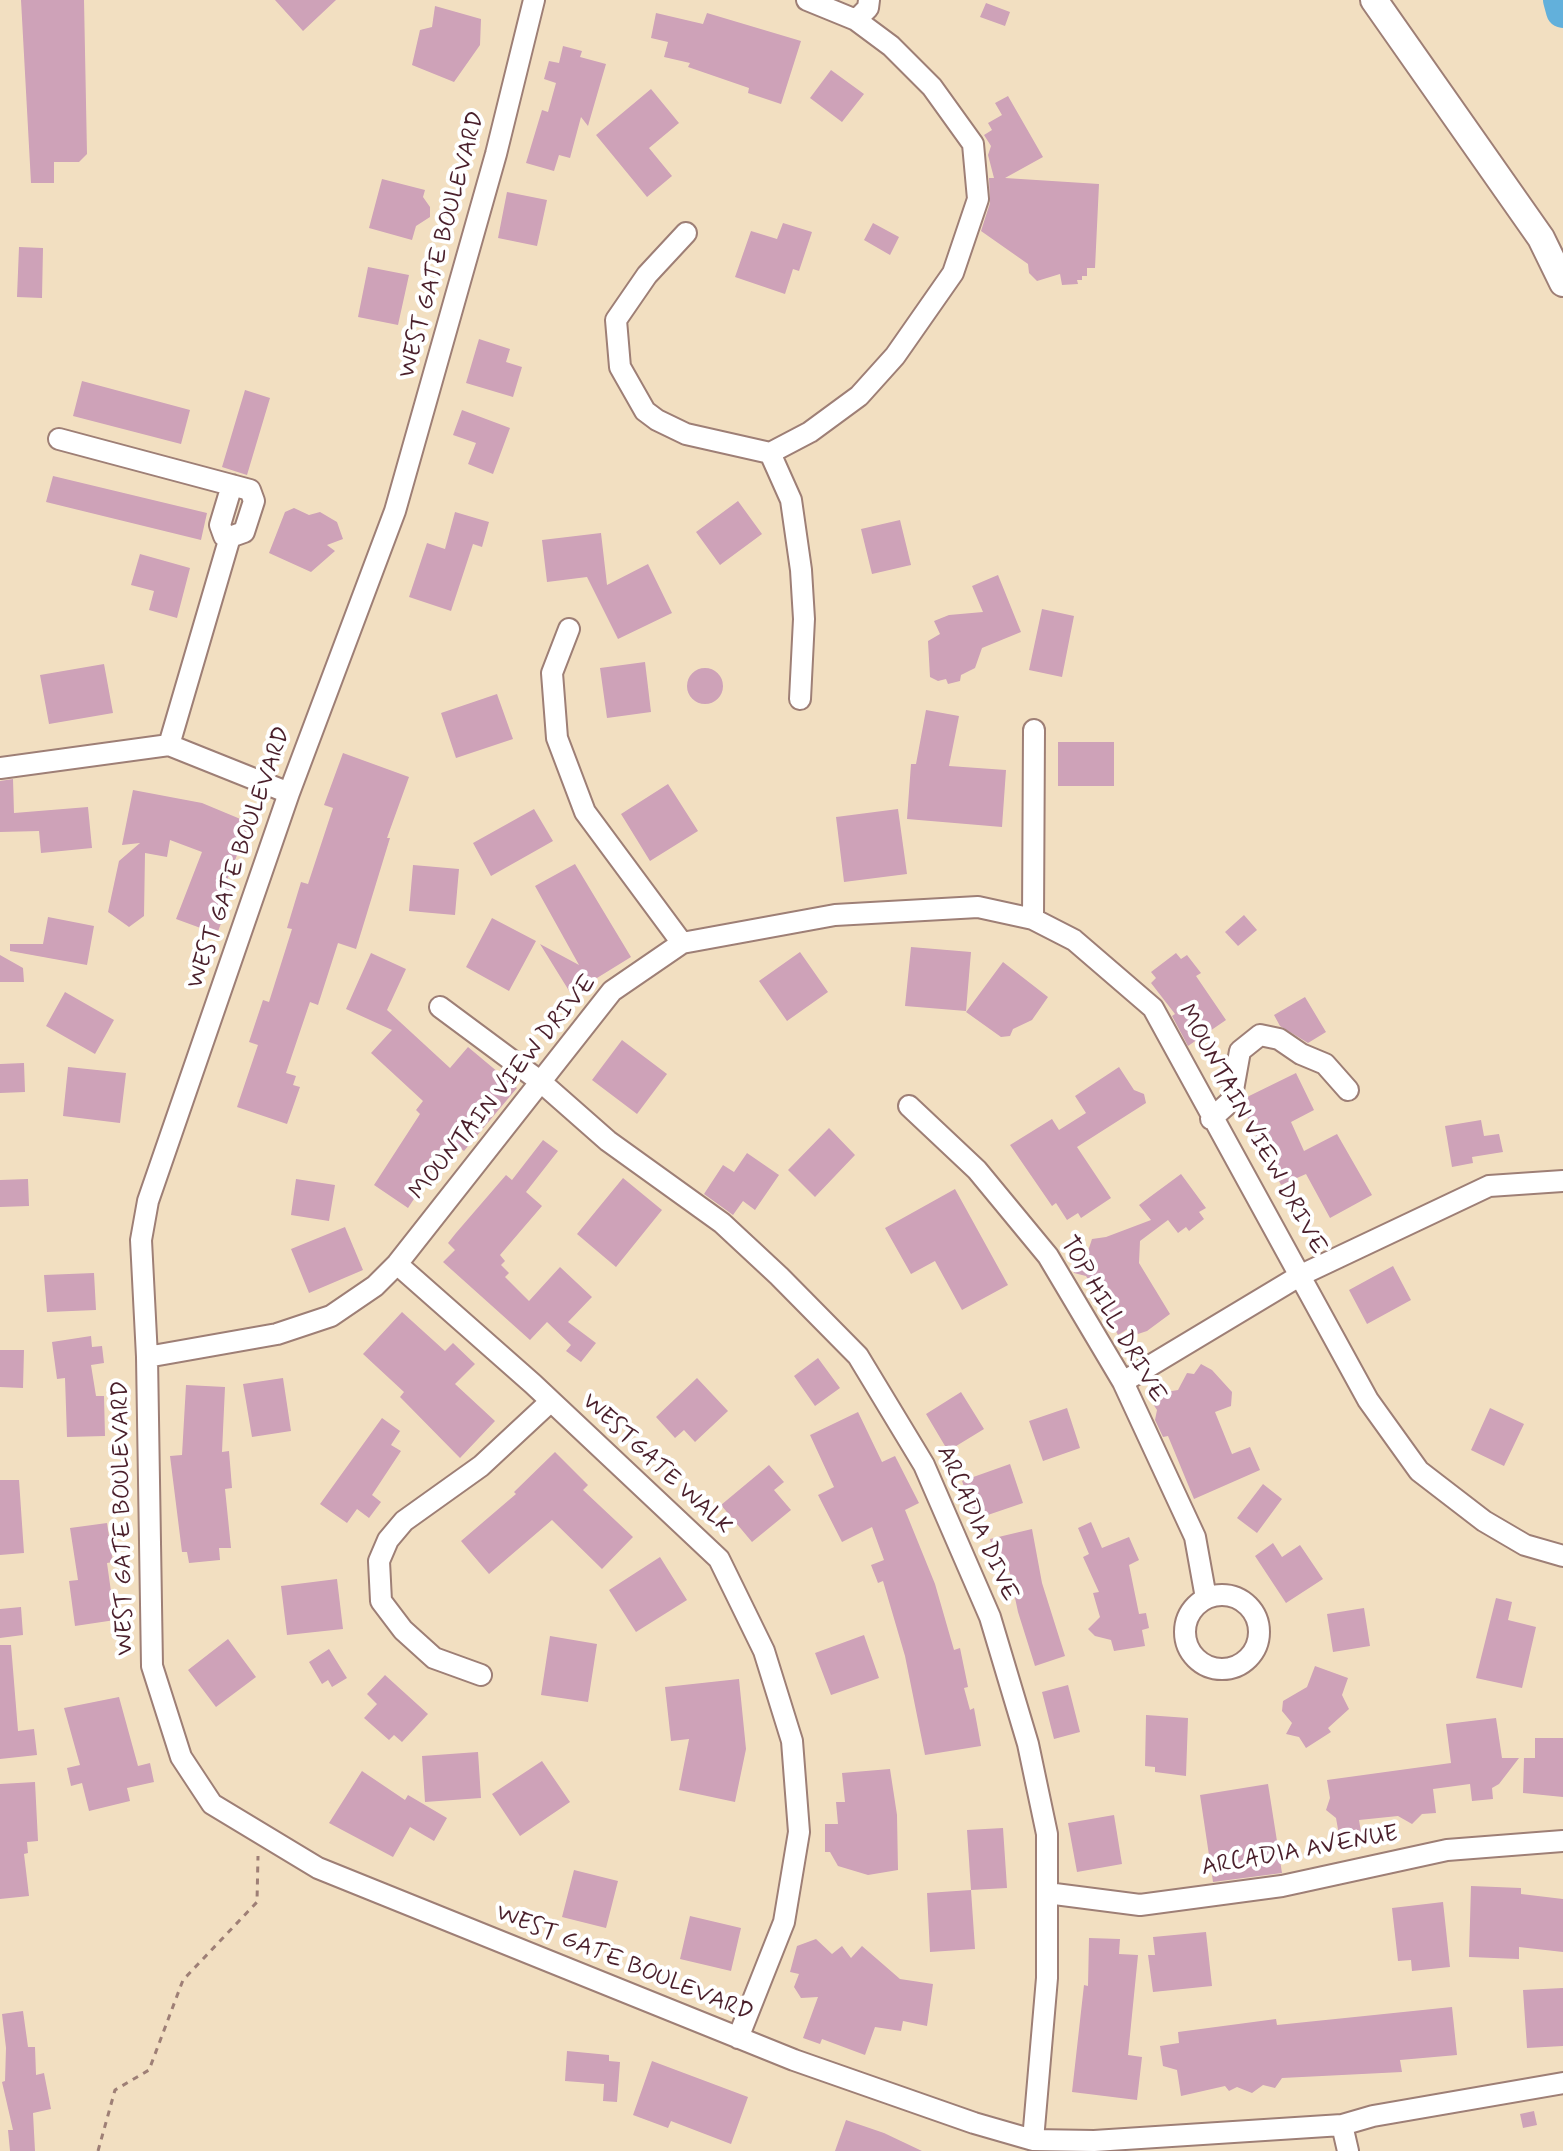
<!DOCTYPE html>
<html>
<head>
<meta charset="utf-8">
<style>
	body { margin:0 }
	canvas { display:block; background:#f2dfc1 }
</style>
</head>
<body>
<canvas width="1563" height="2151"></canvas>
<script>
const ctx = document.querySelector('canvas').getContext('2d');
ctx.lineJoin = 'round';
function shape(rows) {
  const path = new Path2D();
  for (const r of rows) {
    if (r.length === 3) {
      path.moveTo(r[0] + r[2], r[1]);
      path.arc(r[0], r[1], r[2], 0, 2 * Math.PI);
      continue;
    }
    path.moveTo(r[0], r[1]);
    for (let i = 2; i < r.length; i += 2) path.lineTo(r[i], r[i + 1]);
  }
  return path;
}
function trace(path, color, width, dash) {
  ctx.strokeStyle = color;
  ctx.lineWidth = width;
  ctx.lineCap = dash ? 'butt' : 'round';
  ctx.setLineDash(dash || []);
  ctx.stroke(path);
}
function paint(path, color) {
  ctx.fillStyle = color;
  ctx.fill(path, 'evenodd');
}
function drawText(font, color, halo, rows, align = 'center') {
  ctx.font = font + ' Mynerve,sans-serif';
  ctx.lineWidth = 8;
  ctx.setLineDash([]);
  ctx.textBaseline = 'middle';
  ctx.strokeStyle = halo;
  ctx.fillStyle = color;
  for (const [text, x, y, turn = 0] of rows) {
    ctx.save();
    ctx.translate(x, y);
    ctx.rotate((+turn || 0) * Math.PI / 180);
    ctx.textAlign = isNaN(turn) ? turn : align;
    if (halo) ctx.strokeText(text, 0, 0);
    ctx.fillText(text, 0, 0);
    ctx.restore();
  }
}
trace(shape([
	[1560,0,1563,11]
]), '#62b0db', 34);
paint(shape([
	[21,0,84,0,87,154,79,162,54,162,54,183,31,183],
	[275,0,336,0,303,31],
	[986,3,1010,12,1005,26,980,17],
	[435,6,481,19,480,45,454,82,412,65,420,30,432,27],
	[656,13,703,24,707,13,801,41,781,104,748,93,749,88,688,67,690,63,664,57,668,42,651,38],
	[563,46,582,51,580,57,606,64,588,126,581,117,570,158,559,155,554,171,526,163,542,110,548,112,556,83,544,79,549,61,559,63],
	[831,70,864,94,842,122,810,98],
	[651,89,679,123,649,148,672,176,647,197,596,135],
	[1008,96,1043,157,1005,178,1099,184,1095,268,1087,268,1087,276,1082,276,1082,280,1077,280,1078,284,1062,285,1060,274,1037,281,1029,273,1028,264,981,231,990,203,989,178,994,178,988,155,991,146,984,135,992,130,988,123,1002,115,995,103],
	[382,179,425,190,423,197,430,207,430,217,416,226,412,240,369,228],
	[507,192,547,200,537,246,498,238],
	[783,223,812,232,799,271,793,269,785,294,735,277,751,231,777,239],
	[873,223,899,237,890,255,864,240],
	[19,247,43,248,42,298,17,297],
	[368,267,409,275,398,325,358,317],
	[479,339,510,349,506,362,522,367,513,397,466,383],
	[82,381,190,410,181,444,73,416],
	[245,390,270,398,247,475,222,467],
	[462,410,510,428,493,474,468,464,476,443,453,435],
	[53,476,207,513,201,540,46,502],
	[738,501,762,534,720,565,696,532],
	[294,508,309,515,320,512,337,522,343,539,327,545,335,551,311,572,269,553,285,512],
	[455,512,489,522,482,547,473,544,451,611,409,597,427,543,445,549],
	[900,520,911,565,872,574,861,529],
	[601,533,607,585,648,564,672,613,618,639,587,577,547,582,542,540],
	[140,554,190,568,177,618,149,610,154,591,131,585],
	[998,575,1021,632,982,648,975,668,961,675,960,681,948,684,946,679,938,681,930,677,928,641,940,634,934,621,949,615,983,612,972,586],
	[1042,609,1074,616,1062,677,1029,670],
	[645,662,651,712,607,718,600,668],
	[104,664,113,713,49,724,40,675],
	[705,686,18],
	[497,694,513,739,456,758,441,713],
	[926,710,959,716,949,766,1006,770,1002,827,907,819,911,764,916,764],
	[1058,742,1114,742,1114,786,1058,786],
	[343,753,409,777,387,838,390,838,356,949,338,943,318,1005,310,1002,286,1073,296,1076,293,1085,300,1087,287,1124,237,1107,258,1045,249,1042,263,1000,269,1002,292,929,287,928,301,882,308,884,333,808,324,805],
	[13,779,14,813,88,807,92,848,41,853,39,831,0,832,0,781],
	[668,784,698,831,650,861,621,814],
	[133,790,202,803,250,823,225,885,234,889,217,934,176,919,202,852,170,840,167,857,145,853,144,916,129,927,108,912,119,861,140,843,122,845],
	[534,809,553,841,491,876,473,843],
	[898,809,907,874,844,882,836,817],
	[575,864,631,957,571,994,540,944,579,965,535,886],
	[413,865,459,869,455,915,409,911],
	[1244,915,1257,930,1238,946,1225,932],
	[48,917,94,926,87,965,10,951,10,944,43,944],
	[492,918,536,941,509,991,466,967],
	[911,947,971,952,966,1011,905,1006],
	[800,952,828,992,787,1021,759,981],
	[371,953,406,969,387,1010,450,1068,468,1047,517,1088,464,1151,452,1141,408,1208,374,1185,420,1114,416,1110,423,1101,371,1053,392,1030,346,1009],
	[1176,953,1181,959,1187,955,1201,973,1196,976,1226,1020,1188,1046,1172,1016,1175,1014,1151,983,1156,978,1151,972],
	[0,955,23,968,24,982,0,982],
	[1003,962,1048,997,1032,1020,1013,1029,1010,1036,1001,1037,966,1012],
	[65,992,114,1020,95,1054,46,1026],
	[1305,997,1326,1032,1308,1043,1280,1026,1274,1015],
	[622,1040,667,1074,637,1114,592,1080],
	[24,1063,25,1092,0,1093,0,1064],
	[68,1067,126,1073,120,1123,63,1116],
	[1119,1067,1134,1090,1144,1094,1146,1103,1077,1147,1111,1198,1081,1218,1078,1213,1067,1220,1056,1203,1052,1206,1010,1145,1052,1119,1059,1130,1086,1113,1075,1096],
	[1296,1073,1314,1110,1291,1122,1304,1151,1337,1134,1372,1195,1330,1218,1306,1174,1281,1185,1242,1107,1245,1098],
	[1481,1120,1484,1136,1499,1134,1503,1152,1472,1157,1473,1163,1452,1167,1445,1126],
	[829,1128,855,1155,815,1197,788,1170],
	[543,1140,558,1151,526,1192,542,1206,500,1255,505,1261,501,1265,509,1273,505,1277,529,1301,560,1267,592,1297,568,1322,596,1343,581,1362,566,1351,571,1345,547,1322,530,1340,443,1262,455,1250,448,1243,456,1233,506,1175,512,1180],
	[747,1153,779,1175,755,1210,743,1201,733,1215,704,1194,723,1165,734,1172],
	[1181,1174,1206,1208,1199,1212,1204,1219,1189,1231,1186,1227,1178,1233,1168,1220,1140,1241,1139,1263,1170,1314,1147,1331,1138,1334,1131,1327,1118,1335,1086,1276,1074,1273,1072,1263,1089,1248,1092,1239,1106,1237,1151,1220,1139,1205],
	[623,1178,662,1210,616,1267,577,1234],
	[28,1179,29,1206,0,1207,0,1180],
	[296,1179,335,1185,329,1221,291,1215],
	[955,1189,1008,1285,962,1310,935,1261,911,1274,885,1228],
	[345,1227,363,1270,309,1293,291,1249],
	[1393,1266,1411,1300,1367,1324,1349,1290],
	[94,1273,96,1310,47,1312,44,1275],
	[402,1312,445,1351,453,1343,475,1364,455,1384,495,1421,460,1458,400,1397,404,1392,363,1354],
	[91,1336,92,1347,102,1346,104,1363,91,1365,96,1396,104,1396,105,1436,67,1437,65,1378,57,1379,52,1342],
	[0,1350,24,1350,23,1388,0,1387],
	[818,1358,840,1388,815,1406,794,1376],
	[1201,1364,1212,1370,1232,1392,1231,1406,1215,1412,1232,1454,1250,1447,1260,1470,1194,1499,1168,1436,1163,1437,1155,1420,1157,1410,1153,1404,1160,1393,1178,1390,1187,1373,1194,1374],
	[283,1378,291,1431,252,1437,243,1384],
	[697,1378,728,1411,695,1442,684,1430,675,1438,656,1417],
	[186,1385,225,1387,222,1452,229,1451,232,1488,225,1489,231,1548,219,1548,220,1560,189,1563,187,1552,182,1552,170,1456,182,1455],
	[961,1392,984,1429,948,1451,926,1414],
	[1067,1408,1080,1448,1043,1461,1029,1421],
	[1490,1408,1524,1424,1504,1466,1471,1450],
	[858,1412,882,1462,895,1456,919,1503,905,1510,935,1584,954,1650,960,1648,968,1687,964,1688,970,1710,974,1708,981,1746,925,1755,905,1656,883,1581,878,1583,871,1565,884,1560,872,1527,842,1542,818,1495,834,1487,810,1435],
	[382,1418,400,1431,391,1445,401,1451,372,1495,381,1502,369,1518,357,1509,347,1523,320,1504],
	[555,1452,588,1485,583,1490,633,1537,602,1569,552,1520,489,1574,461,1541,516,1494,514,1492],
	[1010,1464,1023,1503,976,1519,962,1481],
	[769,1465,784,1482,774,1490,791,1510,752,1542,721,1505],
	[0,1480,19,1480,24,1553,0,1555],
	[1263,1484,1282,1499,1257,1533,1237,1518],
	[1091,1522,1102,1548,1129,1537,1139,1560,1129,1565,1139,1614,1146,1613,1149,1628,1142,1630,1145,1646,1114,1651,1111,1640,1095,1636,1088,1629,1100,1617,1093,1593,1099,1592,1083,1557,1089,1554,1078,1528],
	[107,1523,113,1562,107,1563,115,1620,75,1626,69,1581,78,1580,70,1528],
	[1032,1529,1042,1583,1065,1656,1035,1666,1018,1612,1007,1560,996,1563,990,1539],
	[1273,1543,1282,1557,1300,1545,1323,1579,1286,1603,1255,1556],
	[660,1557,687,1600,636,1632,609,1590],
	[337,1579,343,1629,287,1635,281,1586],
	[1496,1598,1512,1602,1508,1620,1536,1627,1522,1688,1476,1678],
	[21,1607,23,1635,0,1638,0,1609],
	[1364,1608,1370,1646,1333,1652,1327,1614],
	[864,1635,879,1678,831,1695,815,1653],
	[550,1636,597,1644,588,1702,541,1695],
	[228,1639,256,1677,216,1707,188,1670],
	[0,1645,11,1645,18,1731,34,1729,37,1755,0,1759],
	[329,1649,347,1678,332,1687,328,1680,322,1684,309,1662],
	[1315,1666,1348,1678,1342,1695,1349,1709,1328,1728,1331,1732,1306,1748,1299,1737,1286,1734,1292,1723,1282,1711,1283,1701,1307,1687],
	[385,1675,428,1714,402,1742,394,1735,389,1740,364,1718,377,1704,367,1694],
	[739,1679,746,1749,735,1802,679,1790,689,1739,671,1741,665,1687],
	[1068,1685,1080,1732,1054,1739,1042,1692],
	[119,1697,138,1766,150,1763,154,1782,127,1788,130,1801,89,1811,82,1783,71,1786,67,1768,80,1765,64,1708],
	[1146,1715,1188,1718,1186,1776,1155,1772,1155,1767,1145,1766],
	[1496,1718,1502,1758,1519,1758,1499,1784,1492,1788,1493,1799,1472,1801,1470,1784,1433,1789,1436,1813,1422,1814,1412,1824,1398,1816,1359,1820,1361,1832,1356,1832,1351,1843,1343,1834,1339,1835,1336,1818,1326,1810,1330,1798,1327,1780,1451,1763,1446,1724],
	[1535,1738,1563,1738,1563,1797,1523,1793,1524,1758,1535,1758],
	[478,1752,481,1798,425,1802,422,1756],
	[542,1761,570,1802,520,1836,492,1794],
	[890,1769,897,1815,898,1870,868,1875,838,1866,830,1852,825,1852,825,1824,838,1824,836,1802,845,1802,842,1773],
	[362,1771,405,1800,408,1795,447,1818,434,1841,410,1827,393,1857,329,1823],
	[35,1782,38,1841,27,1842,28,1853,24,1854,29,1896,0,1899,0,1784],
	[1268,1784,1282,1873,1213,1882,1200,1795],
	[1114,1815,1122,1864,1077,1872,1068,1823],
	[1003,1828,1007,1888,971,1890,967,1830],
	[574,1870,618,1881,606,1928,562,1917],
	[1471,1886,1521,1888,1521,1894,1563,1899,1563,1952,1519,1947,1519,1959,1469,1957],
	[971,1890,975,1949,930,1952,927,1893],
	[1443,1902,1450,1967,1412,1971,1411,1960,1398,1961,1392,1908],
	[690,1916,741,1928,731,1971,680,1959],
	[1206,1932,1212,1986,1153,1992,1148,1955,1155,1955,1153,1937],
	[1089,1938,1120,1939,1119,1954,1138,1955,1128,2055,1142,2057,1137,2100,1072,2092,1084,1985,1088,1986],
	[816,1939,832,1954,842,1946,851,1958,862,1946,900,1979,933,1984,927,2026,903,2021,901,2031,875,2027,865,2055,822,2039,820,2044,803,2038,818,1997,801,1998,794,1987,799,1974,790,1972,797,1946],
	[1563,1988,1563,2046,1527,2048,1523,1990],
	[1452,2007,1457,2055,1400,2060,1402,2072,1282,2078,1275,2088,1263,2085,1252,2093,1237,2087,1229,2091,1225,2086,1181,2096,1177,2070,1163,2066,1160,2046,1179,2043,1178,2032,1276,2019,1277,2025],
	[23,2011,28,2047,35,2047,36,2075,44,2073,51,2109,33,2113,35,2151,10,2151,8,2130,13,2130,2,2082,5,2081,6,2048,2,2014],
	[567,2051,609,2055,609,2061,620,2062,617,2102,603,2101,604,2084,565,2081],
	[652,2061,748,2097,731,2144,671,2121,668,2128,633,2115],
	[1534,2111,1537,2125,1523,2128,1520,2114],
	[846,2120,884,2133,922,2151,835,2151]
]), '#cea2b8');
const minor = shape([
	[534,0,496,154,395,511,289,793,148,1201,141,1240,147,1357,152,1666,181,1757,212,1804,318,1868,794,2060,974,2123,1033,2140,1094,2141,1342,2125,1373,2116,1563,2083],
	[856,20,868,8,869,0],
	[686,233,647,275,616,320,620,367,645,411,657,420,686,434,770,453,810,432,859,396,895,356,953,273,978,199,973,144,932,87,891,46,856,20,807,0],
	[59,439,250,490,254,501,244,532,230,537,224,536,220,525,232,485],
	[770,453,791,500,801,570,804,619,800,699],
	[569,629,552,673,557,738,585,812,682,943],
	[169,745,230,537],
	[0,768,169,745,289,793],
	[1033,919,1034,730],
	[440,1007,541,1082,608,1141,722,1223,779,1276,858,1356,924,1465,990,1617,1028,1744,1047,1834,1047,1978,1033,2140],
	[909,1106,977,1170,1048,1256,1123,1382,1195,1537,1206,1598],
	[1211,1119,1231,1101,1240,1051,1260,1035,1279,1039,1301,1054,1325,1064,1348,1090],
	[397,1264,533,1384,719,1559,764,1651,792,1741,799,1832,784,1922,738,2038],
	[147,1357,277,1334,331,1316,375,1286,397,1264,612,991,682,943,835,915,978,907,1033,919,1074,940,1153,1008,1368,1400,1419,1471,1484,1521,1525,1545,1563,1556],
	[1123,1382,1301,1275,1489,1186,1563,1181],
	[1222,1632,37],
	[481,1675,434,1658,403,1630,381,1601,379,1561,388,1540,404,1521,481,1466,551,1401],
	[1047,1893,1140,1905,1282,1886,1447,1850,1563,1841],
	[1342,2125,1348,2151]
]);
const major = shape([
	[1374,0,1541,238,1563,283]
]);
trace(minor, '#9e7f76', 24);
trace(major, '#9e7f76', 30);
trace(shape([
	[98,2151,115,2090,149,2070,183,1980,257,1902,258,1856]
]), '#9e7f76', 3, [6, 6]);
trace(minor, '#fff', 20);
trace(major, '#fff', 26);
drawText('24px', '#4a1f2b', '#fff', [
	["WEST GATE BOULEVARD",443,245,-75],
	["WEST GATE BOULEVARD",240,858,-71],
	["MOUNTAIN VIEW DRIVE",504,1088,-51],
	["MOUNTAIN VIEW DRIVE",1251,1130,61],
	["TOP HILL DRIVE",1112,1320,60],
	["WESTGATE WALK",656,1465,43],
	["WEST GATE BOULEVARD",124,1518,-91],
	["ARCADIA DIVE",976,1524,66],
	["ARCADIA AVENUE",1300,1852,-10],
	["WEST GATE BOULEVARD",624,1964,22]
]);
</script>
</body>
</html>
